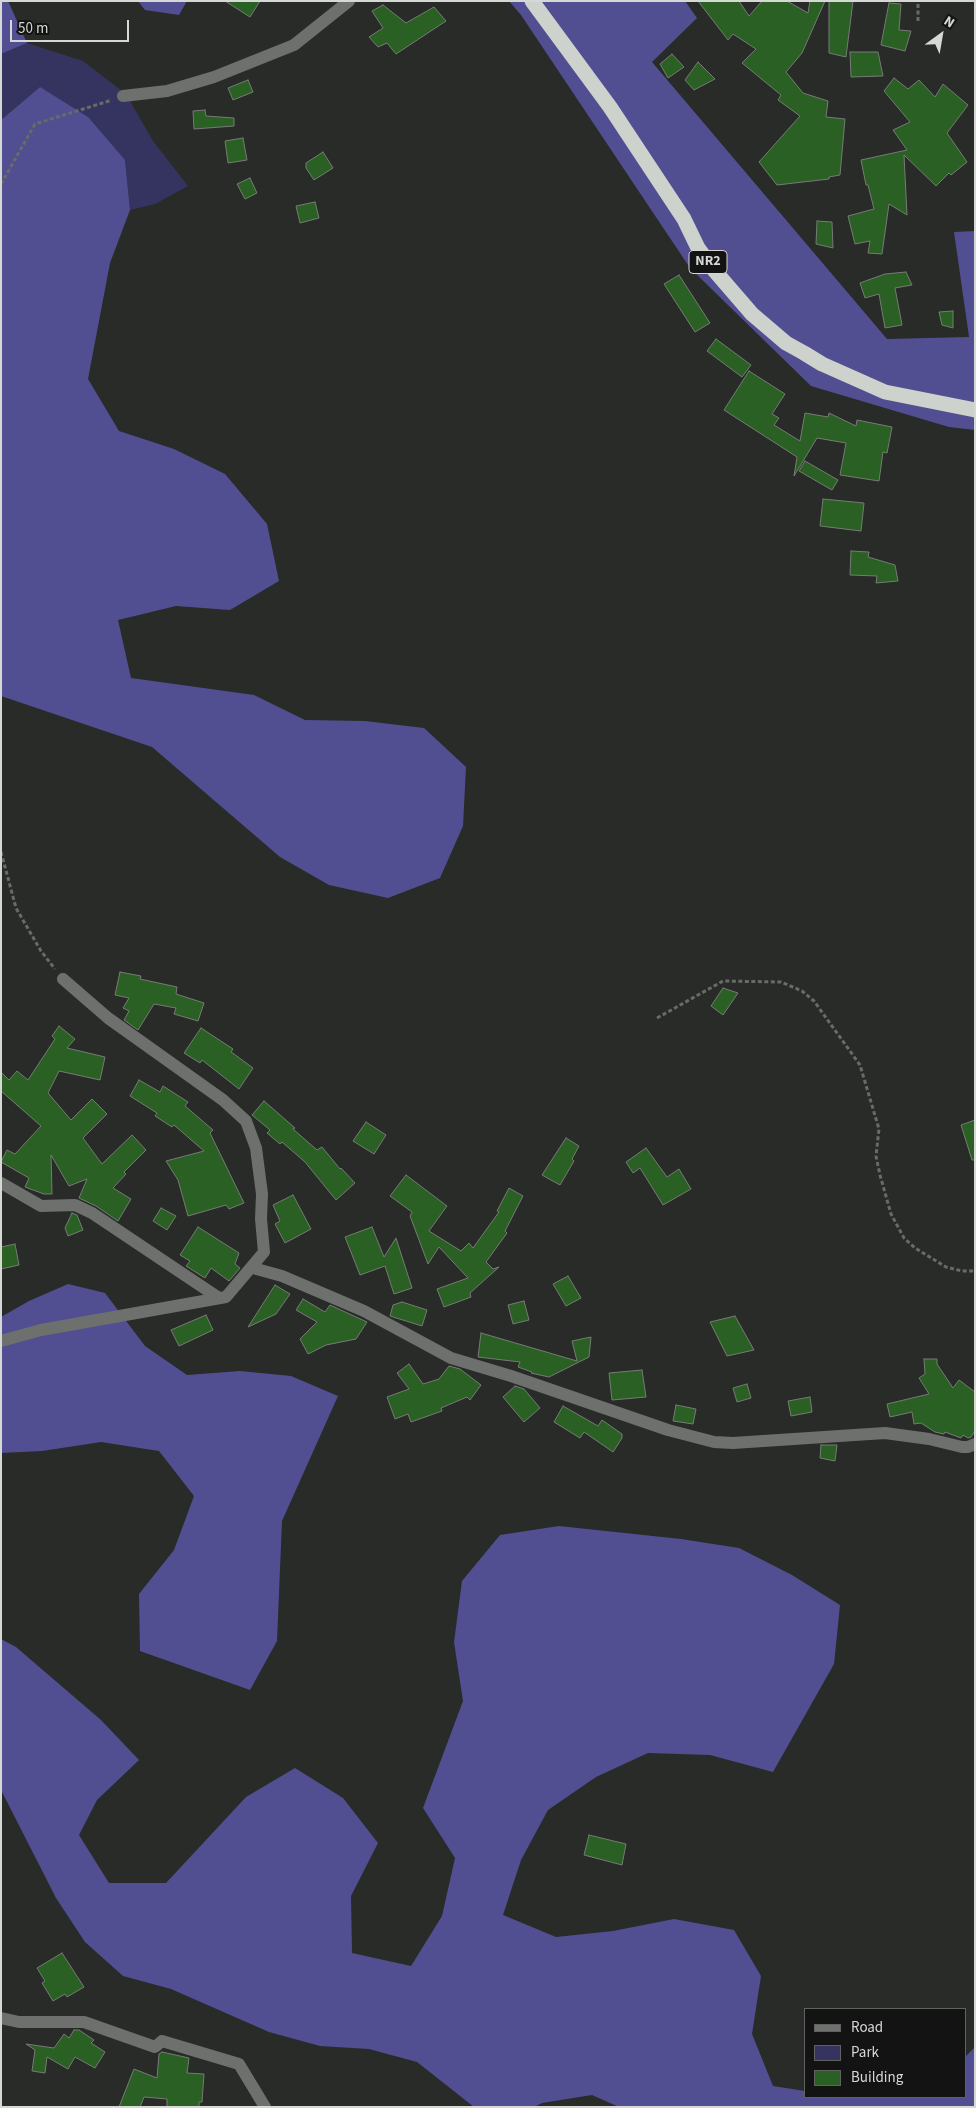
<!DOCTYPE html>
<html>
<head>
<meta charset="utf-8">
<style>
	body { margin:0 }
	#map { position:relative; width:976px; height:2108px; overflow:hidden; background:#282b27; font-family:"Source Sans 3",sans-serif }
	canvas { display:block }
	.frame { position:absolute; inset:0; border:2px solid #d5d8d5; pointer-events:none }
	.legend { position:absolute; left:804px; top:2008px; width:162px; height:90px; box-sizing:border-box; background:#121312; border:1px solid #606260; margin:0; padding:6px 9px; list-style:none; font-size:15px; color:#d5d8d5 }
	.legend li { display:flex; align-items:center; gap:10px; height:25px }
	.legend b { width:25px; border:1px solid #606260 }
	.north { position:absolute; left:916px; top:10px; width:50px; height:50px; -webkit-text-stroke:4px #121312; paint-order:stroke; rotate:32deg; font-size:14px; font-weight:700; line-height:20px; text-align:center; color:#d5d8d5 }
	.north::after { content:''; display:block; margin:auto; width:18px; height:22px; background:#d5d8d5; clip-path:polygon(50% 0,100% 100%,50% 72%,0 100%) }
	.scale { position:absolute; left:10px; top:20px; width:119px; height:22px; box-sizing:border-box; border:2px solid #d5d8d5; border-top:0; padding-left:6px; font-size:15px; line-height:18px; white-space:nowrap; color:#d5d8d5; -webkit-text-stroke:4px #121312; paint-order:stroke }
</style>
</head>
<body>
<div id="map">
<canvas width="976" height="2108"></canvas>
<div class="frame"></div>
<ul class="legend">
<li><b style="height:6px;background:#6e706e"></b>Road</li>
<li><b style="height:14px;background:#353460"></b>Park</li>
<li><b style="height:14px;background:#2b6025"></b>Building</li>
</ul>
<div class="north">N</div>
<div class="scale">50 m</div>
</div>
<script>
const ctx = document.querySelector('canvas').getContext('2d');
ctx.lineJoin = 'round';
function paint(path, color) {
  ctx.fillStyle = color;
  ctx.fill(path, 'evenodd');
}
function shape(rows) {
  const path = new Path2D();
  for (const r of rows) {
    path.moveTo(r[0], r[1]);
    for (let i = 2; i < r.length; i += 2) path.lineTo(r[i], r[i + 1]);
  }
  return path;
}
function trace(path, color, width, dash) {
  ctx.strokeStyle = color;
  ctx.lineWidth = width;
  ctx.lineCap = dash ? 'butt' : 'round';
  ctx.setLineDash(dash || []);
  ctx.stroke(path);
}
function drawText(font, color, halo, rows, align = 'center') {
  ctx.font = font + ' "Source Sans 3",sans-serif';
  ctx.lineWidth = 4;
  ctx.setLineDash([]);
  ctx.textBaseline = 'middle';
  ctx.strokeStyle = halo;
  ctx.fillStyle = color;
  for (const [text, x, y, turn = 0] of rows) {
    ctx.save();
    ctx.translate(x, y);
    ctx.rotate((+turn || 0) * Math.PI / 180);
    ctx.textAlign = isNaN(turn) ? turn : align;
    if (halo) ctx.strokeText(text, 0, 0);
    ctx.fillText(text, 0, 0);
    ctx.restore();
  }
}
paint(shape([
	[27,43,83,61,126,94,153,141,188,186,155,204,130,210,125,160,40,87,1,120,1,54]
]), '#353460');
paint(shape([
	[1,1,8,1,27,43,1,54],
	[138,1,187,1,179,15,145,10],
	[509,1,685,1,697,18,652,62,887,339,969,337,954,232,975,231,975,430,949,427,811,386,690,268,521,15],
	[40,87,88,117,125,160,130,210,110,263,88,379,119,431,174,449,225,474,267,524,279,581,230,610,176,606,118,620,131,678,254,695,305,720,365,721,424,728,466,767,463,826,440,878,388,898,329,885,280,857,152,747,1,696,1,120],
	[68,1284,105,1293,145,1346,187,1375,240,1371,291,1376,338,1396,282,1521,277,1641,250,1690,140,1651,139,1594,174,1550,194,1496,159,1451,101,1442,42,1451,1,1453,1,1317,29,1301],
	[559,1526,681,1539,739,1548,792,1575,840,1605,834,1664,773,1772,710,1755,648,1753,596,1777,548,1810,521,1860,503,1915,556,1937,613,1931,674,1919,734,1930,761,1976,752,2034,773,2086,805,2091,805,2097,965,2097,965,2057,975,2047,975,2107,619,2107,592,2095,542,2103,534,2107,474,2107,417,2062,369,2049,320,2046,269,2032,171,1989,123,1976,85,1942,56,1898,1,1790,1,1639,16,1647,101,1720,139,1760,97,1800,79,1835,109,1883,166,1883,246,1797,295,1768,343,1798,378,1843,351,1896,352,1953,411,1966,442,1916,455,1858,423,1808,463,1701,454,1642,462,1581,500,1535]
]), '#514f91');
const building = shape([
	[225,1,260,1,250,17,225,1],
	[698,1,739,1,749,16,762,1,787,1,808,13,810,1,825,1,802,53,786,72,803,93,828,101,826,117,845,119,840,175,829,177,829,179,777,185,759,162,800,116,778,100,781,95,742,63,756,49,733,34,728,40,698,1],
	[829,1,853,1,846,57,829,53,829,1],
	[889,3,901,4,899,30,911,31,905,51,881,45,889,3],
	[383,5,406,23,434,7,446,21,396,54,387,43,378,47,369,37,383,28,372,11,383,5],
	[850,52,878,52,883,76,851,77,850,52],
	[672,54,684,67,668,78,660,64,672,54],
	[698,62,715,79,694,90,685,80,698,62],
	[894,78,908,89,919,80,935,97,943,84,968,105,947,133,967,162,951,175,949,173,936,186,904,155,907,215,889,204,882,254,868,253,870,241,855,244,848,216,874,209,868,185,866,185,861,160,907,150,893,130,910,122,884,91,894,78],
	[248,80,253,92,233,100,228,88,248,80],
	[205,110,206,116,234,118,234,126,194,129,193,111,205,110],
	[243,138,247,160,228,163,225,141,243,138],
	[323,152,333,168,314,180,306,168,306,163,323,152],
	[250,178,257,193,245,199,237,184,250,178],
	[315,202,319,218,300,223,296,206,315,202],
	[817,221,832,222,833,248,816,244,817,221],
	[906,272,912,285,895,288,902,325,885,328,879,294,865,298,860,283,885,274,906,272],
	[679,275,710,323,695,332,664,284,679,275],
	[953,311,953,328,942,325,939,312,953,311],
	[716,339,751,365,742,377,707,351,716,339],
	[749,371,785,394,772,414,779,418,774,425,800,441,805,413,828,417,829,413,856,426,857,420,892,427,887,453,883,452,879,481,840,475,846,443,817,438,794,476,797,457,724,410,749,371],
	[805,461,838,480,832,490,799,471,805,461],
	[823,499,864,503,861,531,820,526,823,499],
	[851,551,869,552,868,557,895,565,898,581,876,583,877,576,850,575,851,551],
	[120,972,141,976,140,979,177,987,176,994,204,1003,198,1021,174,1014,176,1008,154,1004,138,1030,124,1020,129,1011,123,1008,129,998,115,995,120,972],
	[723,988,738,993,723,1015,711,1006,723,988],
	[59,1026,75,1039,67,1048,105,1057,100,1080,59,1071,48,1093,71,1120,92,1099,107,1114,83,1138,102,1164,132,1135,146,1150,124,1172,126,1174,113,1188,131,1199,118,1221,96,1206,79,1198,87,1179,69,1186,51,1155,52,1194,44,1194,25,1187,29,1178,1,1162,7,1150,15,1154,41,1126,1,1091,1,1072,9,1080,17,1071,28,1080,55,1039,52,1036,59,1026],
	[201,1028,233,1049,231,1052,234,1054,253,1068,239,1089,202,1060,200,1063,184,1053,201,1028],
	[139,1080,160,1092,163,1086,188,1102,185,1106,213,1130,210,1133,244,1203,229,1209,226,1205,188,1216,178,1180,166,1161,204,1151,174,1125,172,1127,155,1116,157,1113,130,1096,139,1080],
	[264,1101,295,1128,293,1129,317,1150,322,1147,340,1169,341,1168,355,1183,336,1200,305,1162,282,1142,280,1144,267,1133,270,1130,252,1115,264,1101],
	[975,1120,975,1160,972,1160,961,1125,975,1120],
	[366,1122,386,1135,374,1154,353,1141,366,1122],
	[566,1138,579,1146,572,1159,574,1161,560,1185,542,1175,566,1138],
	[646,1148,667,1177,679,1169,691,1189,663,1205,640,1168,633,1173,626,1162,646,1148],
	[406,1175,447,1206,429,1231,461,1251,469,1243,473,1248,499,1212,497,1211,509,1188,523,1196,505,1231,507,1233,486,1262,493,1269,499,1267,470,1293,471,1297,444,1307,437,1289,468,1278,439,1247,428,1264,410,1216,412,1212,390,1196,406,1175],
	[293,1195,311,1229,285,1243,275,1224,280,1221,273,1205,293,1195],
	[161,1208,176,1216,167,1230,153,1221,161,1208],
	[72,1213,77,1215,83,1230,68,1236,65,1228,72,1213],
	[198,1227,239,1253,235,1264,240,1268,229,1281,211,1268,205,1278,186,1266,190,1261,180,1255,198,1227],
	[372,1227,384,1257,396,1238,412,1288,394,1294,385,1266,360,1275,345,1237,372,1227],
	[15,1244,19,1265,1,1269,1,1247,15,1244],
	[568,1276,581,1298,566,1306,553,1284,568,1276],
	[275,1285,290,1294,276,1314,248,1327,275,1285],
	[303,1299,325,1312,330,1305,367,1322,356,1339,326,1345,308,1354,300,1339,317,1322,296,1310,303,1299],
	[524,1301,529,1320,513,1324,508,1305,524,1301],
	[402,1302,427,1310,422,1326,390,1316,393,1305,402,1302],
	[206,1315,213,1330,179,1346,171,1330,206,1315],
	[735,1316,754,1350,727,1356,710,1322,735,1316],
	[481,1333,577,1361,572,1341,591,1337,589,1357,549,1377,531,1373,532,1372,518,1367,520,1362,478,1357,481,1333],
	[924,1359,937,1359,937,1364,953,1388,959,1380,975,1392,975,1431,971,1437,968,1438,963,1435,961,1438,945,1432,944,1434,935,1432,921,1423,914,1424,912,1412,890,1417,887,1404,929,1394,919,1378,925,1374,924,1359],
	[409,1364,423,1384,439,1379,449,1366,460,1369,481,1385,470,1400,467,1397,441,1408,442,1411,411,1422,408,1414,395,1419,387,1397,409,1389,397,1373,409,1364],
	[642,1370,646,1397,612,1400,609,1373,642,1370],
	[747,1384,751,1398,737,1402,733,1388,747,1384],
	[515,1386,524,1389,540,1408,524,1422,503,1397,515,1386],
	[810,1397,812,1412,791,1416,788,1401,810,1397],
	[676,1405,696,1409,693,1424,673,1421,676,1405],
	[563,1406,598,1426,602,1420,622,1434,622,1438,613,1452,584,1432,580,1438,554,1422,563,1406],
	[821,1445,837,1445,835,1461,820,1458,821,1445],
	[589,1835,626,1844,622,1865,584,1855,589,1835],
	[62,1953,84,1987,67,1997,65,1994,53,2001,42,1983,45,1981,37,1968,62,1953],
	[74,2030,79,2030,94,2040,91,2043,105,2052,95,2068,75,2057,68,2069,47,2057,45,2073,32,2071,35,2050,26,2044,54,2048,64,2034,69,2038,74,2030],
	[162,2052,189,2058,187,2073,204,2074,202,2102,199,2102,199,2107,167,2107,167,2099,144,2097,140,2107,119,2107,134,2069,157,2078,159,2054,162,2052]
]);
paint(building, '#2b6025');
trace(building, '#777b76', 1);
trace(shape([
	[918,21,918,1],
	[1,184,35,124,112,100],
	[1,852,16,908,41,951,55,969],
	[657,1018,723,981,781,982,802,991,814,1001,860,1065,879,1129,876,1156,880,1175,891,1214,904,1238,915,1248,946,1267,962,1271,975,1271]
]), '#686b67', 3, [4, 2.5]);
trace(shape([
	[123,96,167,91,214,77,294,45,349,1],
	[1,1183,41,1206,75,1205,92,1213,219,1298],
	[253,1268,282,1276,364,1311,451,1358,511,1376,668,1430,714,1442,733,1443,885,1433,929,1439,962,1447,968,1447,975,1444],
	[1,1341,41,1330,226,1297,264,1252,261,1219,262,1194,256,1148,246,1121,223,1100,108,1018,63,979],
	[1,2018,19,2022,84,2022,155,2047,162,2041,239,2064,265,2107]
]), '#6e706e', 12);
trace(shape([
	[532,1,610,107,684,219,698,248,714,270,752,314,786,343,804,353,822,364,885,392,975,410]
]), '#cdd2cd', 15);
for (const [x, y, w] of [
	[708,262,38]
]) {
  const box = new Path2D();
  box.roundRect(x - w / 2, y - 11.5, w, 23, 4);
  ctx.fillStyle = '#121312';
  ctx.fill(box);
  trace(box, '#d5d8d5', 1);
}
drawText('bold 14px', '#d5d8d5', null, [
	["NR2",708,262]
]);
</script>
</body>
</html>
